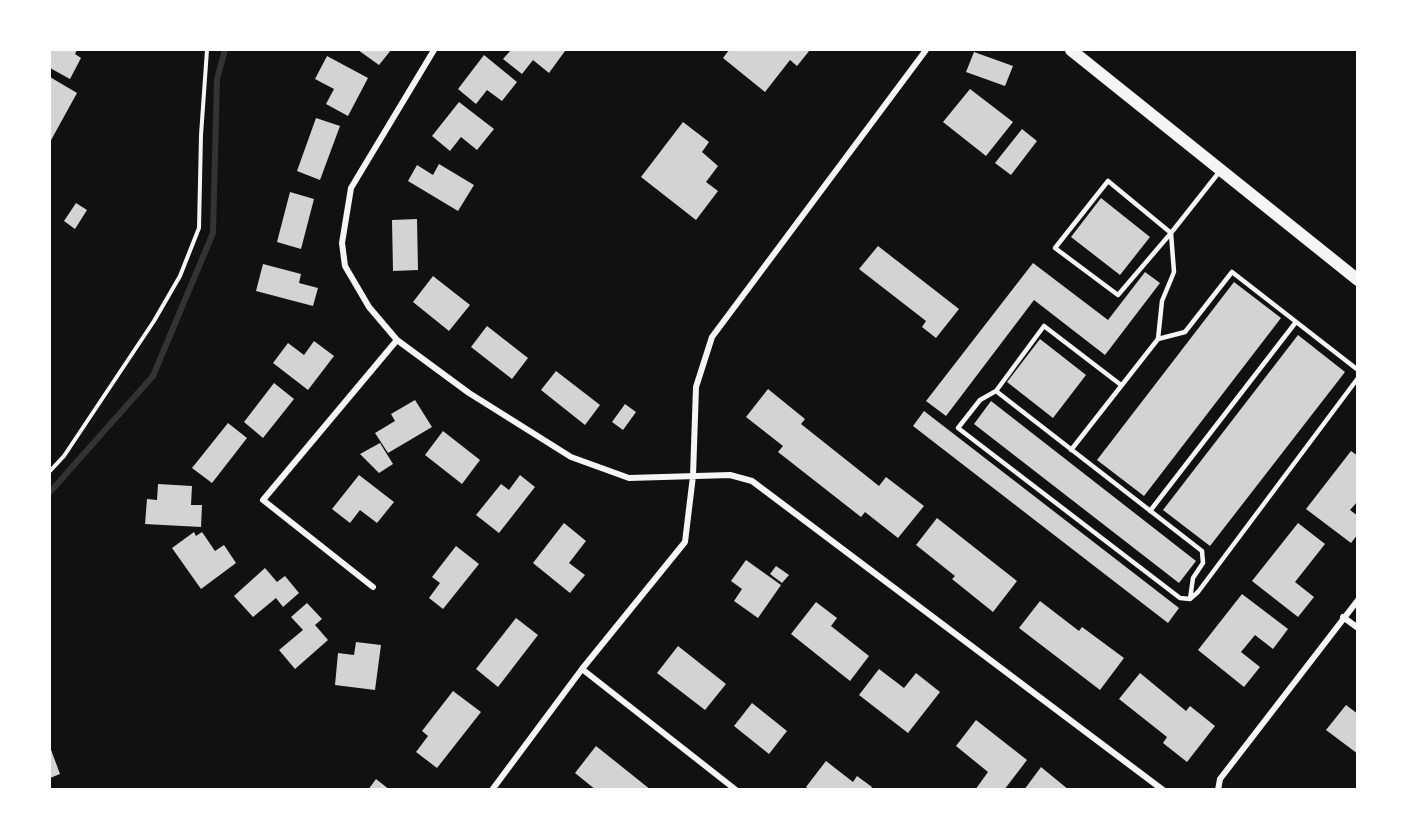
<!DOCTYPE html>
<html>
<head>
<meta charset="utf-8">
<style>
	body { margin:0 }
	#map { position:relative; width:1407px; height:839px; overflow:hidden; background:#111; font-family:"Source Sans 3",sans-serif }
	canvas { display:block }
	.frame { position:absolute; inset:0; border:51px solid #fff; pointer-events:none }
</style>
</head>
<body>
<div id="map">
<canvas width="1407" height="839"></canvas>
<div class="frame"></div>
</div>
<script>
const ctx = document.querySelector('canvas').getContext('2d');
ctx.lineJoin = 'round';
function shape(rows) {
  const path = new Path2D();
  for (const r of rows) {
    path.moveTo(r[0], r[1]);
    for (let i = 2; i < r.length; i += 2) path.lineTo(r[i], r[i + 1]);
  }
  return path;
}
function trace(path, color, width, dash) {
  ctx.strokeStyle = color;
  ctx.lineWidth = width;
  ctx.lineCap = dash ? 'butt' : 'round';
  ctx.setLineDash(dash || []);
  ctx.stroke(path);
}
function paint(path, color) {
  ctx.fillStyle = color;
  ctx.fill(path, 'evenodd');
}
trace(shape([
	[50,492,153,376,213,233,217,79,225,50]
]), '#333', 6);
paint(shape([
	[50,50,77,50,75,54,81,58,70,79,50,68],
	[358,50,391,50,379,65],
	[511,50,563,50,565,51,549,73,533,60,522,74,503,59],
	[729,50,810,50,797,66,790,60,765,92,723,58],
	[974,52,1013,66,1005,86,966,72],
	[484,55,517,82,502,101,487,90,476,104,458,89],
	[327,56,368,78,348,116,326,104,334,89,315,79],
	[50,77,77,93,50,142],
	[970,89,1013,122,986,156,943,122],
	[459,102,494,129,477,150,461,137,450,151,432,136],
	[316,118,340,126,320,180,297,171],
	[683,122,709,142,702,152,718,166,706,182,718,191,696,220,641,177],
	[1022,129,1037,141,1011,175,995,163],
	[439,164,474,185,458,211,408,181,417,165,433,175],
	[290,192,314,199,301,249,277,242],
	[1101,198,1150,237,1120,275,1071,237],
	[76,203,87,210,75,229,64,221],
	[417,219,418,270,393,271,392,220],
	[878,246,959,309,936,338,922,327,926,321,859,269],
	[1033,263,1108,320,1145,272,1160,283,1105,355,1034,300,946,416,926,401],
	[263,264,301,274,299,283,318,288,313,306,256,291],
	[433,276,470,305,449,331,413,302],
	[1234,282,1281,318,1144,496,1097,460],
	[487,326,528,358,512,379,471,347],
	[1298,335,1345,372,1210,546,1163,510],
	[1040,339,1086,375,1053,418,1007,382],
	[314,341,334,356,308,390,273,363,288,343,304,355],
	[556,371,600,405,585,425,541,390],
	[274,383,294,399,263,438,244,422],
	[768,389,805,419,801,424,879,486,886,477,924,506,898,538,865,512,861,517,778,452,783,446,746,417],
	[415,400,432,427,388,453,375,433,395,421,391,414],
	[991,401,1196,561,1179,583,974,424],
	[625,404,636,412,623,430,612,422],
	[924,411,1179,608,1168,623,913,426],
	[228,423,247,438,212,483,192,468],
	[443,431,480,460,462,484,425,455],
	[380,443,393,464,379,473,360,454],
	[1351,451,1358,456,1358,501,1350,510,1358,516,1358,534,1351,543,1306,509],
	[359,475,394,502,377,523,360,510,350,523,332,509],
	[520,475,535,487,499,533,476,515,501,484,509,490],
	[158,484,192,486,191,505,202,505,201,527,145,524,147,499,157,500],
	[937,518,1017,581,993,612,952,579,955,576,916,545],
	[564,523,586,541,569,563,585,575,570,593,533,563],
	[1298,523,1325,544,1295,582,1314,597,1298,617,1252,581],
	[194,532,196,536,202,532,215,551,224,545,236,563,201,589,172,548],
	[456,546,479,564,443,609,429,598,440,583,432,577],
	[746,560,781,585,758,618,734,601,742,589,731,581],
	[776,566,789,575,782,583,770,574],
	[265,568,277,582,285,576,299,593,283,607,276,598,253,617,234,596],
	[1242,594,1288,629,1273,649,1255,635,1241,652,1260,667,1244,687,1198,650],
	[1040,601,1079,631,1082,627,1124,658,1100,690,1019,628],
	[816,602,837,618,831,626,869,656,850,681,791,634],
	[307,603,322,619,315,625,328,640,295,669,279,650,303,630,291,617],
	[516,618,538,635,498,687,476,669],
	[356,642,381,645,375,690,335,685,338,653,354,655],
	[678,646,726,684,705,710,657,673],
	[879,669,904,688,916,673,940,692,908,733,859,695],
	[1140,673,1186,711,1190,706,1215,726,1187,762,1163,743,1167,737,1119,699],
	[453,691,481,712,437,768,416,752,428,736,422,731],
	[752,703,787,731,769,754,734,726],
	[1346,705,1358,714,1358,754,1326,730],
	[976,720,1027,760,1004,790,975,790,988,772,956,746],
	[596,746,651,790,596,790,575,773],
	[50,747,60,774,50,778],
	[826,761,853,782,857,776,872,787,870,790,810,790,806,787],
	[1041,767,1069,790,1024,790],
	[376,779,390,790,368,790]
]), '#d3d3d3');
trace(shape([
	[50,471,64,456,154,321,180,276,199,228,201,135,207,50]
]), '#f5f5f5', 4);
trace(shape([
	[1158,339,1185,332,1232,272,1358,370],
	[996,391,1044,326,1121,385],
	[1071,450,1158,339,1162,301,1174,272,1171,233,1108,181,1055,248,1118,295,1171,233,1220,171],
	[1150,511,1296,322],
	[1190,599,1193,578,1203,563,1202,551,996,391,980,400,958,428,1180,598,1190,599,1198,592,1358,378]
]), '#f5f5f5', 4.5);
trace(shape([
	[434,50,351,188,342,243,345,266,369,307,397,340,469,393,571,457,629,478,730,475,752,481,1163,790],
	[373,587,263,500,397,340],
	[1343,617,1358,628],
	[582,669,736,790],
	[492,790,582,669,685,542,693,476,696,387,712,337,926,50],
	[1218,790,1220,779,1358,600]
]), '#f5f5f5', 6);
trace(shape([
	[1071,50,1358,280]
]), '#f5f5f5', 12);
</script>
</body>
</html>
